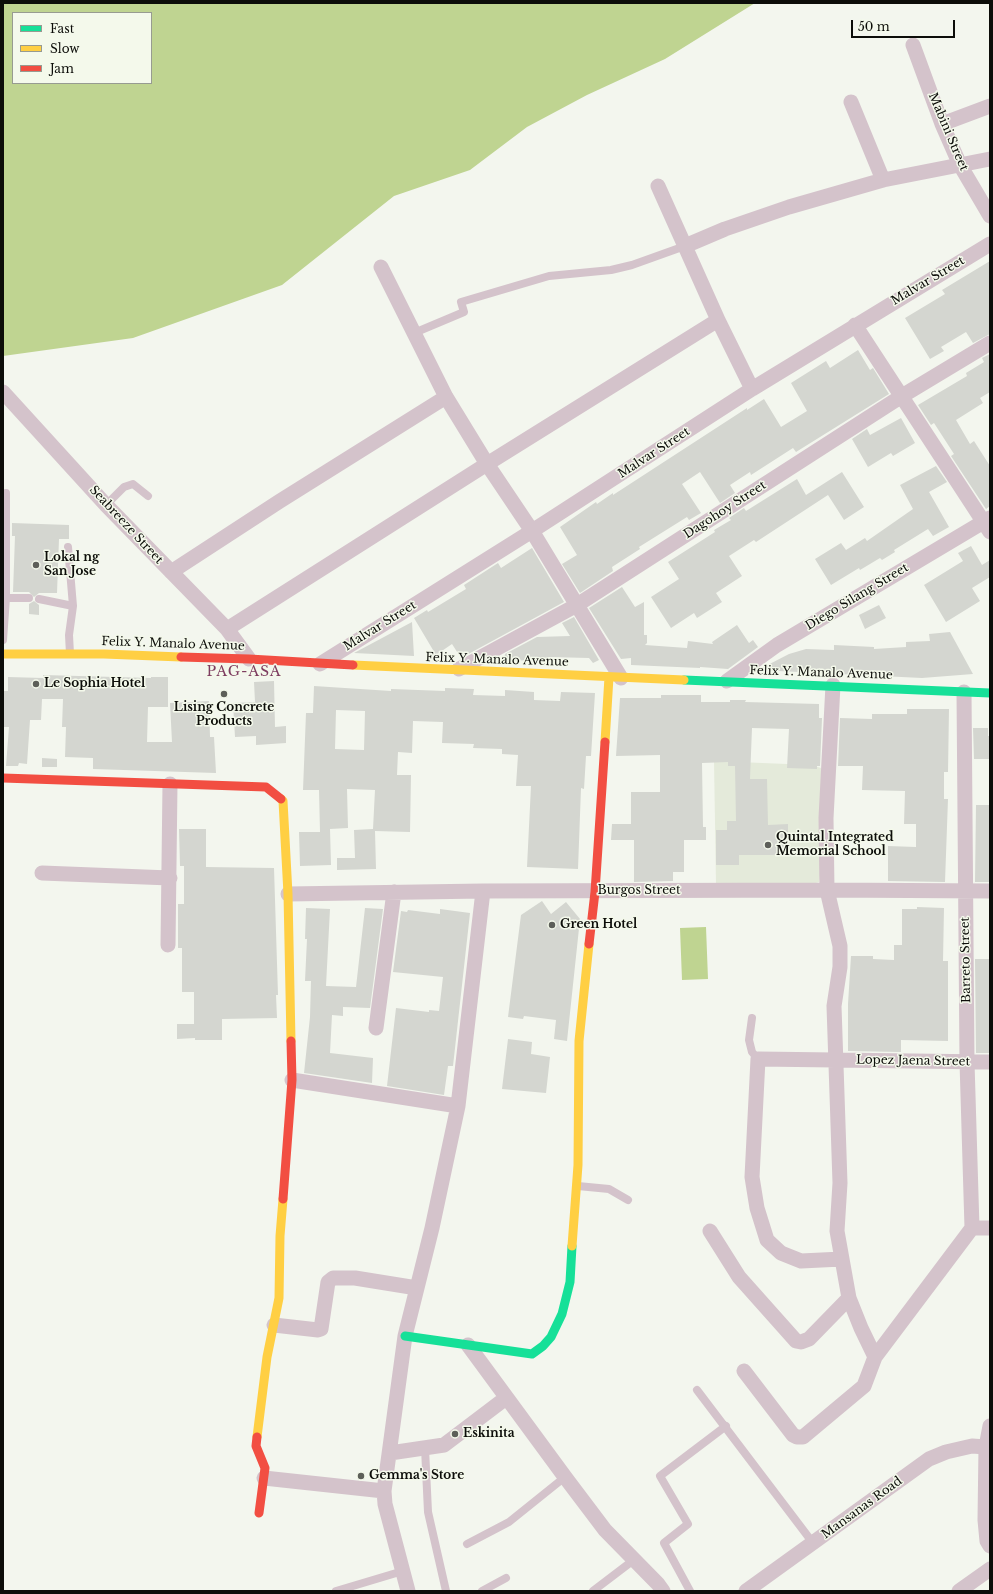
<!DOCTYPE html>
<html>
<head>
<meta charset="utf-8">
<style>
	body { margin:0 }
	#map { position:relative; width:993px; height:1594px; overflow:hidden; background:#f3f6ee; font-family:"Libre Baskerville",serif }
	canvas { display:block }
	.frame { position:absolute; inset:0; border:4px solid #0c0d09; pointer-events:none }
	.legend { position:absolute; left:12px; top:12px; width:140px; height:72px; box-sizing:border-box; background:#f4f9eb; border:1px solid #979b91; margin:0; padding:5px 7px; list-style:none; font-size:12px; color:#0c0d09 }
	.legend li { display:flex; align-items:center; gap:8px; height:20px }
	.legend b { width:20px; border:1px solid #979b91 }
	.scale { position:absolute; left:851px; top:20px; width:104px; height:18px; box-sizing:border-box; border:2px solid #0c0d09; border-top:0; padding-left:5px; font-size:12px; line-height:14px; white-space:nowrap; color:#0c0d09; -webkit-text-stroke:3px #f4f9eb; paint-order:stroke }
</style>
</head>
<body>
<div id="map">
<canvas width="993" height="1594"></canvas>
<div class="frame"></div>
<ul class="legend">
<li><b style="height:5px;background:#16e098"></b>Fast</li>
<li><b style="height:5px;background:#ffcf43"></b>Slow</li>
<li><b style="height:5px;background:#f24e42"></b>Jam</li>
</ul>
<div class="scale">50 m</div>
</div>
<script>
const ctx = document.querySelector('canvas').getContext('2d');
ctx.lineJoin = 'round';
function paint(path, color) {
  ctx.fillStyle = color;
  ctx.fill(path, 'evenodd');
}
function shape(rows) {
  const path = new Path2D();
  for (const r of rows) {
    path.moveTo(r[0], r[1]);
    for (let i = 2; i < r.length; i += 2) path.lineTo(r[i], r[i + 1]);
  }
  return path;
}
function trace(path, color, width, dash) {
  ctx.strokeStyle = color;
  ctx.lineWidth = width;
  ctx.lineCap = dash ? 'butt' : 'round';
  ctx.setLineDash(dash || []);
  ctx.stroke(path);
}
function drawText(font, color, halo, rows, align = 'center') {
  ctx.font = font + ' "Libre Baskerville",serif';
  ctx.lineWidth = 3;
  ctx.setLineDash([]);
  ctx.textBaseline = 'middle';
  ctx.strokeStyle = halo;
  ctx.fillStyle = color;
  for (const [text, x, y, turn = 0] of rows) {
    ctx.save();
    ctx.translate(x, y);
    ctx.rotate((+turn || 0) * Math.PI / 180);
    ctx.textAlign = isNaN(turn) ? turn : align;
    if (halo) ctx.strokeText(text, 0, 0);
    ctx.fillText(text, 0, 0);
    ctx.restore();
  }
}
paint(shape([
	[714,761,811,765,821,768,821,868,819,882,813,884,716,884]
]), '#e4eada');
paint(shape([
	[3,3,755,3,665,59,587,95,527,127,470,170,394,196,282,285,133,338,3,356],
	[13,13,151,13,151,83,13,83],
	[706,927,708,979,682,980,680,928]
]), '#bfd491');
paint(shape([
	[990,261,990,334,973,343,966,332,941,347,944,351,930,359,905,318,945,294,942,290],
	[858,350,870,370,873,368,889,394,796,452,793,448,751,475,750,472,730,485,735,493,720,503,700,472,682,484,701,513,689,520,687,517,639,547,640,549,612,567,613,571,580,593,562,564,577,555,560,527,596,502,597,504,613,493,613,495,747,408,747,410,764,399,781,427,807,411,791,383,826,361,830,368],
	[990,354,990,392,980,398,983,403,956,420,970,444,974,441,990,466,990,506,986,509,951,456,954,454,934,423,931,425,918,405,967,376,966,373,984,362,982,358],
	[901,418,915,443,893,456,891,453,868,467,852,439,867,429,870,435],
	[936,466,947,482,929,492,949,527,933,536,928,529,894,550,895,552,882,560,880,558,860,570,859,568,831,585,815,559,841,543,846,550,865,538,867,541,913,509,900,485],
	[842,472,864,507,844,520,828,495,756,542,754,540,729,556,742,576,716,593,722,602,697,618,694,613,671,628,651,597,679,579,668,562,715,532,714,530,731,520,729,518,744,508,746,511,797,479,806,495],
	[12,523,69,525,69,539,59,539,57,593,39,593,34,597,29,592,13,592,15,536,12,536],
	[971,546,982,565,990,560,990,577,972,588,980,601,946,622,924,585,963,561,958,553],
	[532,548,564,602,461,658,452,644,436,655,414,618,427,610,428,612,466,589,464,585,498,563,501,568],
	[622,587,635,607,644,602,644,635,647,635,647,643,645,645,687,648,688,641,713,644,712,642,737,625,749,643,753,640,758,647,728,669,700,667,700,668,631,665,631,658,621,659,589,608],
	[34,601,39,605,39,615,29,614,29,604],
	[879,605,886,618,865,629,859,615],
	[574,617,599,660,593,663,589,658,549,657,549,661,504,660,505,654,537,637,570,636,562,623],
	[412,622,414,656,354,653],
	[950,632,973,674,922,678,758,670,789,654,806,649,834,650,834,645,874,647,874,649,906,647,906,642,930,641,929,634],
	[43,675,151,678,151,677,168,677,168,707,148,707,147,742,172,742,170,703,209,701,210,737,214,737,216,773,93,769,93,758,65,757,66,727,62,727,63,699,42,699,41,720,30,720,27,764,19,763,18,766,6,766,9,727,3,727,3,691,8,691,8,677,43,678],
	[274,681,275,727,286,726,286,743,256,745,256,736,235,737,233,703,255,702,254,682],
	[314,686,391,691,391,689,445,691,445,688,474,689,473,695,505,696,505,690,534,692,534,700,560,701,561,692,595,693,591,756,586,756,584,789,581,788,578,869,527,867,531,786,516,786,518,755,502,754,502,749,473,748,474,744,442,743,443,722,413,721,412,753,398,752,397,775,411,775,410,832,375,831,376,869,337,870,337,858,355,858,354,830,373,829,375,790,347,789,348,828,330,829,331,865,300,866,299,832,320,832,319,790,303,790,306,713,313,713],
	[336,710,365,711,364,750,335,749],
	[661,695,701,695,701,702,730,702,730,700,746,700,745,702,819,704,819,718,822,718,820,766,817,766,817,769,787,768,789,729,752,728,750,779,767,779,768,825,788,824,788,855,739,855,739,865,716,865,716,830,727,830,727,821,736,821,735,766,728,766,728,762,702,763,703,827,706,827,706,840,684,840,684,872,673,872,673,881,634,882,634,840,611,840,612,824,631,824,631,792,660,792,660,755,616,756,620,698,661,698],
	[907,709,949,709,948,772,944,772,944,799,948,799,945,882,888,881,888,846,916,847,916,824,904,824,905,791,862,790,863,766,838,766,840,718,872,719,872,714,907,714],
	[973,728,988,728,988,736,990,736,990,759,974,759],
	[42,758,57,759,57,767,42,767],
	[976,805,990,805,990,882,975,882],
	[179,829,206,829,206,867,274,868,278,995,276,995,277,1018,222,1019,222,1040,195,1040,195,1038,177,1039,177,1024,194,1024,194,992,182,992,182,948,178,948,178,904,184,904,184,866,180,866],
	[542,901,551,914,566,902,580,919,567,1041,554,1039,556,1020,524,1016,523,1019,508,1017,521,915],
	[917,907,944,908,943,961,948,961,948,1041,901,1040,901,1052,848,1051,848,1004,851,956,873,956,873,959,894,960,894,945,902,945,902,909,917,909],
	[306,908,330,909,326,986,356,987,365,908,383,909,370,1008,343,1007,343,1016,332,1015,330,1053,373,1058,372,1083,304,1073,310,1017,311,981,305,981,307,939,305,939],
	[440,909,470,913,453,1066,448,1066,444,1095,387,1086,396,1008,429,1012,429,1010,439,1011,443,977,393,972,401,911,407,912,408,910,440,914],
	[975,959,990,959,990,1053,976,1053],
	[508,1039,532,1042,531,1054,550,1057,546,1093,502,1089]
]), '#d4d6d0');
trace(shape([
	[414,333,464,312,461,302,549,276,611,270,632,265,685,246],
	[106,505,124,487,133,484,148,496],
	[68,547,73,606,69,635,70,654],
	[6,598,29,598],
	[39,599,73,606],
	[3,640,6,598,6,493],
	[752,1018,749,1040,752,1052,758,1059],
	[578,1186,609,1189,628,1200],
	[697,1390,813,1543],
	[425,1448,428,1512,446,1591],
	[467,1544,509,1522,565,1477],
	[336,1591,403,1571],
	[482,1591,506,1578],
	[593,1591,635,1559],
	[690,1591,664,1543,688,1524,660,1476,726,1426]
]), '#d4c3cb', 8);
trace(shape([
	[913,45,942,124,960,165,990,216],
	[851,102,883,180],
	[942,124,990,106],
	[658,186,718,320,752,389],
	[685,246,725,229,789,207,883,180,990,159],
	[381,267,446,397,487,464,532,531,621,678],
	[855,325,990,532],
	[3,392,106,505,227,629,249,659],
	[171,572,280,501,446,397],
	[227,629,487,464,718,320],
	[320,664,532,531,752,389,990,244],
	[459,669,577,605,902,396,990,343],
	[727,681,777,645,990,518],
	[833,685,826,818,827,890,840,946,840,967,834,1006,840,1183,837,1231,849,1298,861,1328,875,1357],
	[964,692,967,1062,972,1228],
	[42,873,170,878],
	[288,894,483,891,827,890,990,891],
	[168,945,170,784],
	[376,1028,394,892],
	[292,1080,458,1106],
	[972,1228,990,1228],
	[710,1231,739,1277,796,1341,801,1342,809,1339,849,1298],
	[842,1259,801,1261,781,1253,767,1240,757,1208,752,1177,758,1059,990,1062],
	[274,1325,318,1330,321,1329,328,1282,333,1278,355,1278,417,1288],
	[468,1345,565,1477,605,1530,658,1584,663,1591],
	[744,1371,793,1435,797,1437,803,1437,864,1386,875,1357,972,1228],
	[990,1426,986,1447,985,1520,987,1541,990,1546],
	[390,1453,444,1445,506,1398],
	[264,1478,384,1491],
	[408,1591,385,1504,384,1491,405,1336,432,1228,458,1106,483,891],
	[746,1591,929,1459,946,1452,972,1446,986,1447],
	[959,1591,990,1569]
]), '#d4c3cb', 15);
trace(shape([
	[684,680,990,693],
	[405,1336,532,1354,543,1346,551,1337,562,1314,570,1282,572,1246]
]), '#16e098', 9);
trace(shape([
	[3,654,104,654,181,657],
	[353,665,684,680],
	[605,742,609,677],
	[281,799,283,801,288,894,291,1041],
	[572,1246,578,1165,579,1041,589,944],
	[257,1437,267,1357,279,1298,280,1236,283,1199]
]), '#ffcf43', 9);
trace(shape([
	[181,657,249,659,353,665],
	[3,778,266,787,281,799],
	[589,944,595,892,605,742],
	[283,1199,292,1080,291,1041],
	[257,1437,256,1446,265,1468,259,1513]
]), '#f24e42', 9);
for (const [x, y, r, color] of [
	[36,565,4,"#5d5f59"],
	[36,684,4,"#5d5f59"],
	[224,694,4,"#5d5f59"],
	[768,845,4,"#5d5f59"],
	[552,925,4,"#5d5f59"],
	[455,1434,4,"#5d5f59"],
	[361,1476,4,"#5d5f59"]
]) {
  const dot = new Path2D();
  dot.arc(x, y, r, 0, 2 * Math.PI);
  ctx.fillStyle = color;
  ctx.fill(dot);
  trace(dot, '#f4f9eb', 1.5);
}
drawText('12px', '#0c0d09', '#f4f9eb', [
	["Mabini Street",948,132,67],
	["Malvar Street",928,281,-31],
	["Malvar Street",654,453,-33],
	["Dagohoy Street",725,510,-33],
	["Seabreeze Street",126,525,47],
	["Diego Silang Street",857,597,-31],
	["Malvar Street",380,626,-32],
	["Felix Y. Manalo Avenue",173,644,2],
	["Felix Y. Manalo Avenue",497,660,2],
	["Felix Y. Manalo Avenue",821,673,2],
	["Burgos Street",639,891],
	["Barreto Street",966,960,-91],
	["Lopez Jaena Street",913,1061,1],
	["Mansanas Road",862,1508,-36]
]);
drawText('bold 12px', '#0c0d09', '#f4f9eb', [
	["Lokal ng",44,558],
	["San Jose",44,572],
	["Le Sophia Hotel",44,684],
	["Lising Concrete",224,708,"center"],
	["Products",224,722,"center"],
	["Quintal Integrated",776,838],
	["Memorial School",776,852],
	["Green Hotel",560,925],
	["Eskinita",463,1434],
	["Gemma's Store",369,1476]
], 'left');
ctx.letterSpacing = '1px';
drawText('14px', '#7e3d61', '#f4f9eb', [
	["PAG-ASA",244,672]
]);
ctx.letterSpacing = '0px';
</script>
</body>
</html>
